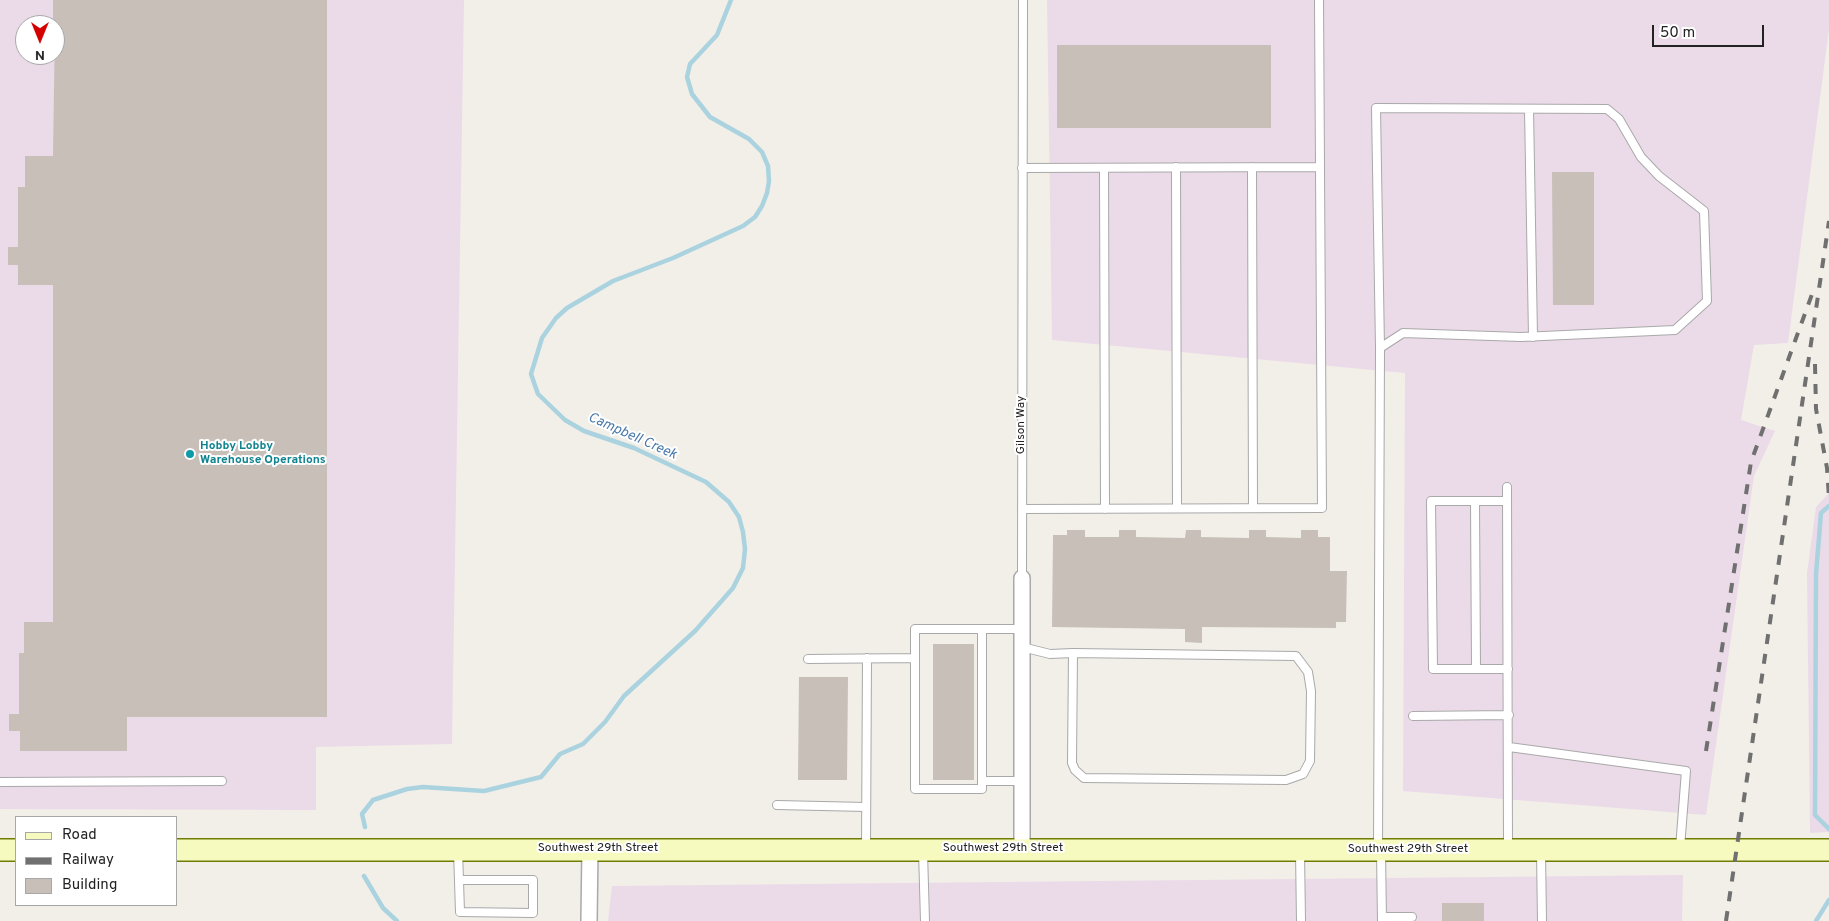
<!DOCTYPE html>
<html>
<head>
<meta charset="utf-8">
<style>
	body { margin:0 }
	#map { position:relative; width:1829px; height:921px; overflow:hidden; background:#f2efe9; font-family:Overpass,sans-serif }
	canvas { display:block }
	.legend { position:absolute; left:15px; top:816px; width:162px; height:90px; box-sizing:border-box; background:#fff; border:1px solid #a7a7a7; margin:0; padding:6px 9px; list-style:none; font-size:15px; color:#222 }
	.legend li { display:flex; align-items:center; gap:10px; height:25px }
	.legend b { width:25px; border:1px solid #a7a7a7 }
	.north { position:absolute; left:15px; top:15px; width:50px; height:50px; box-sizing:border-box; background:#fff; border:1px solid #a7a7a7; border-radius:50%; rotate:180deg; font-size:14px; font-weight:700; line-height:20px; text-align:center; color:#222 }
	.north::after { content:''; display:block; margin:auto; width:18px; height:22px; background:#d40000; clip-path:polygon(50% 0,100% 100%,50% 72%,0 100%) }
	.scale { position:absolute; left:1652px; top:25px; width:112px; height:22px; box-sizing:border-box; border:2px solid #222; border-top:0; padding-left:6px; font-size:15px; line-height:18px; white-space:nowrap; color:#222; -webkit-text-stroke:4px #fff; paint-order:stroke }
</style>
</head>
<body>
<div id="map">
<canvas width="1829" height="921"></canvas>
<ul class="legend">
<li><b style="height:6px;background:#f7fabf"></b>Road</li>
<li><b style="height:6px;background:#707070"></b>Railway</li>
<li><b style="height:14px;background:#c7bfb8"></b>Building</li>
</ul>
<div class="north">N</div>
<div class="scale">50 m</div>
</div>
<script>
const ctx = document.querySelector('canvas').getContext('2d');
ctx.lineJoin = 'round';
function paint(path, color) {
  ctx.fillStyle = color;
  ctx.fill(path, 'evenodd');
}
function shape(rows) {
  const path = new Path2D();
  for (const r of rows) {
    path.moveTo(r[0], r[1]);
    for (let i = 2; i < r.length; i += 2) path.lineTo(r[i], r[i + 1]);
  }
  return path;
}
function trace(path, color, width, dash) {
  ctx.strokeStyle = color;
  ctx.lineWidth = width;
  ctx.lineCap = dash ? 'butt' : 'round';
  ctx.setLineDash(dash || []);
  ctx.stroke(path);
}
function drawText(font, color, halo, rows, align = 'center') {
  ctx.font = font + ' Overpass,sans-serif';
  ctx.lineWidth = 4;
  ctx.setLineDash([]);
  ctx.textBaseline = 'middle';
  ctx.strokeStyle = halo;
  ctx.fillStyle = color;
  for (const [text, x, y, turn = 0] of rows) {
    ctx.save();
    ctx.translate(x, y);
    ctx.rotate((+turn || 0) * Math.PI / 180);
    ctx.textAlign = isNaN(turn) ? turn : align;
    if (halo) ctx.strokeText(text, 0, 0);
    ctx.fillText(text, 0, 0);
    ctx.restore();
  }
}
paint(shape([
	[0,0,464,0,452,744,316,747,316,810,0,809],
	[25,25,55,25,55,55,25,55],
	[1047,0,1829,0,1829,29,1788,343,1754,345,1741,420,1775,431,1754,476,1706,815,1403,791,1405,373,1052,340],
	[1829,493,1829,832,1810,833,1807,573,1816,507],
	[1683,875,1682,921,608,921,612,886]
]), '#ebdbe8');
trace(shape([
	[1829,506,1821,513,1816,574,1815,815,1829,829],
	[365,827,362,814,373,800,407,789,423,787,484,791,541,777,560,754,583,744,605,722,624,696,695,631,733,588,743,568,745,549,743,532,739,517,729,502,706,482,634,448,584,431,565,420,538,394,531,374,542,338,556,318,567,308,613,281,673,258,743,226,755,217,762,206,767,193,769,181,768,166,762,152,749,139,710,117,692,94,687,77,690,64,717,35,731,0],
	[364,876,383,908,397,921],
	[1816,921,1829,900]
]), '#aad3df', 4.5);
paint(shape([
	[53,0,327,0,327,717,127,717,127,751,20,751,20,731,9,731,9,714,19,714,19,653,24,653,24,622,53,622,53,285,18,285,18,265,8,265,8,247,18,247,18,187,25,187,25,156,53,156,55,25,53,25],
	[1057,45,1271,45,1271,128,1057,128],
	[1552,172,1594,172,1594,305,1553,305],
	[1067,530,1085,530,1085,537,1119,537,1119,530,1136,530,1136,537,1185,538,1186,530,1201,530,1201,537,1249,538,1249,530,1266,530,1266,537,1301,538,1301,530,1318,530,1318,537,1330,537,1330,571,1347,571,1346,622,1336,622,1336,628,1202,627,1202,643,1185,642,1185,629,1052,627,1053,535,1067,535],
	[933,644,974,644,974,780,933,780],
	[799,677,848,677,847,780,798,780],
	[1442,903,1484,903,1484,921,1442,921]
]), '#c7bfb8');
const lane = shape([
	[1529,109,1533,337],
	[1176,167,1177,508],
	[1252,167,1253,508],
	[1022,168,1320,167],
	[1104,168,1105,509],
	[1507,487,1508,848],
	[1475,501,1476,669],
	[1507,501,1431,501,1433,669,1508,669],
	[1022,509,1322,508,1319,0],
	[1022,578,1023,0],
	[915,629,982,629,982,789,915,789,915,629],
	[982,629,1022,629],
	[1022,647,1050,654,1073,653,1296,656,1308,672,1311,691,1310,761,1303,774,1286,780,1084,778,1075,770,1072,763,1073,653],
	[808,659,915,658],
	[1413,716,1509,715],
	[1509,747,1686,771,1680,848],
	[982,781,1022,781],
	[0,782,222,781],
	[777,805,866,807],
	[1378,848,1380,348,1403,333,1521,337,1675,330,1707,301,1704,211,1659,176,1641,157,1619,119,1607,109,1376,108,1380,348],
	[866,849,867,658],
	[458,850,460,912,533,913,533,880,459,880],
	[923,851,925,921],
	[1381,851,1382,921],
	[1300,852,1301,921],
	[1541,852,1542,921],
	[1382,917,1412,917]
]);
const street = shape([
	[1022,849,1022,578],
	[589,921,590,849]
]);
const secondary = shape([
	[0,850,16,850],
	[176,850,1829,850]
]);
trace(lane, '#a9a9a9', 10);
trace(street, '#a9a9a9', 18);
trace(secondary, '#707d05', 24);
trace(lane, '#fff', 8);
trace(street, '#fff', 15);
trace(secondary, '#f7fabf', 21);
trace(shape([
	[1815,364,1816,409,1827,468,1829,498],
	[1706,751,1751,462,1815,286],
	[1726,921,1829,221]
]), '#707070', 4, [10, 10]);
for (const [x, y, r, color] of [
	[190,454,5,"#0f9aa8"]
]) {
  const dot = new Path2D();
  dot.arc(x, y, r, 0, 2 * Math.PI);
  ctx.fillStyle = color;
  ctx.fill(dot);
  trace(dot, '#fff', 2);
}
drawText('12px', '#222', '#fff', [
	["Gilson Way",1022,425,-90],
	["Southwest 29th Street",598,849],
	["Southwest 29th Street",1003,849],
	["Southwest 29th Street",1408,850]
]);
drawText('bold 12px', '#0d838f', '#fff', [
	["Hobby Lobby",200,447],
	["Warehouse Operations",200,461]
], 'left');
drawText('italic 14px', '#4a7aab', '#fff', [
	["Campbell Creek",632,437,24]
]);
</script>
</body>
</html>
